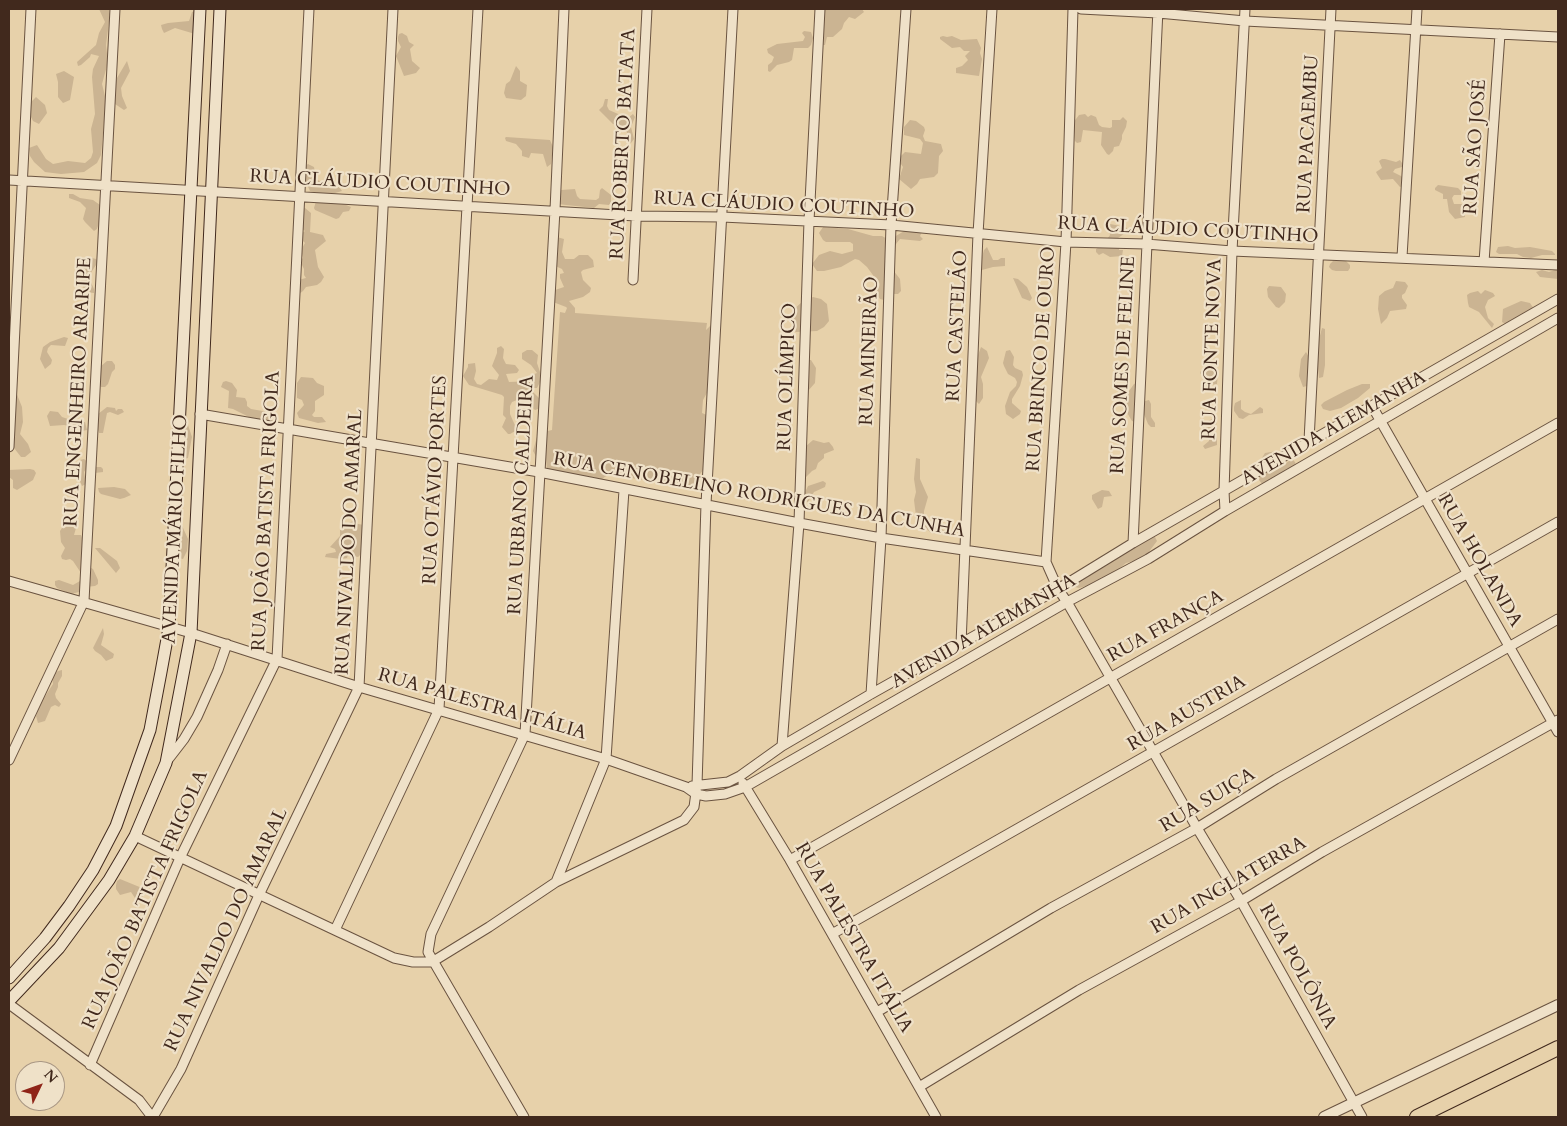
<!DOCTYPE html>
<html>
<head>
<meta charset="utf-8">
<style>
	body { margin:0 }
	#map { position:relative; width:1567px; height:1126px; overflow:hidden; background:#e7d1aa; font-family:Cardo,serif }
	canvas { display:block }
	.frame { position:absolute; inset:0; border:10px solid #41291d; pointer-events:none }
	.north { position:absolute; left:15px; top:1061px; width:50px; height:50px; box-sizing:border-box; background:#efe1c8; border:1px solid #a99784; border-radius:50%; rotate:48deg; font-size:14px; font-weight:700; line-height:20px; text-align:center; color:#41291d }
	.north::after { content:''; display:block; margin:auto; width:18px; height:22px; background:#8f2418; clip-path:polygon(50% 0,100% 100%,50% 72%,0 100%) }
</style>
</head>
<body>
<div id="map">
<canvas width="1567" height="1126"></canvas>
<div class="frame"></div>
<div class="north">N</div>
</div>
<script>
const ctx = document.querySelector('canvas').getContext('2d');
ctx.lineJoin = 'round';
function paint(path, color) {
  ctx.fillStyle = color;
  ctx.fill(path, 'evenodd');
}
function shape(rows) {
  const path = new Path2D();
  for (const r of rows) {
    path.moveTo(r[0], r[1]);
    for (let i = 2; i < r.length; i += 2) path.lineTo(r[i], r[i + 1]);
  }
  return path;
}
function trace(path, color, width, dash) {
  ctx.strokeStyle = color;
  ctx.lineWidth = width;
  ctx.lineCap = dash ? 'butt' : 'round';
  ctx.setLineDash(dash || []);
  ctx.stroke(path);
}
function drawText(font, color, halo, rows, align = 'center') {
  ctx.font = font + ' Cardo,serif';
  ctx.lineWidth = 4.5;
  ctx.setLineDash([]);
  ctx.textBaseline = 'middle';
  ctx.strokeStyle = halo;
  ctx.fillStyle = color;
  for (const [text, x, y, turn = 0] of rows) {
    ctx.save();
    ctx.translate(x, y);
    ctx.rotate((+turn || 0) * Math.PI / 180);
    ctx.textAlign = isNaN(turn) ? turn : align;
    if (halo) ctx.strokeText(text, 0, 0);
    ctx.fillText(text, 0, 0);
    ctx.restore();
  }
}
paint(shape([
	[99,9,109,9,110,14,106,45,108,62,102,84,106,100,101,155,97,163,84,172,61,174,45,172,34,162,30,156,29,148,37,145,46,159,53,164,68,161,85,163,91,158,93,152,91,129,95,114,92,77,93,69,99,56,91,54,90,57,81,65,78,66,77,62,96,45,99,33,105,22],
	[821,9,862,9,864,12,855,19,849,17,844,23,842,29,833,37,827,37,825,45,823,45,820,44],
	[195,11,195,34,175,28,164,33,162,29,161,25,168,23,189,21,192,12],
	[804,31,811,32,813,38,811,45,808,48,794,48,792,60,789,62,777,65,770,72,768,71,768,65,772,62,774,57,768,53,767,49,777,44,803,41,805,37,802,33],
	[402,33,407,36,409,42,414,45,410,49,412,61,420,68,416,73,404,76,396,56,401,47,398,41,398,37,399,34],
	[943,36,947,37,952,36,961,40,977,39,981,48,980,53,982,59,979,76,956,73,956,68,962,66,968,60,965,56,970,51,964,51,960,47,952,48,940,39,940,37],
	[127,61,130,71,121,88,122,96,127,108,124,110,115,104,112,101,112,93,117,78],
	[516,66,520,71,520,81,527,85,526,96,521,100,506,98,504,93,506,84,510,81],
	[64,71,74,77,70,100,63,103,58,97,58,82,56,74],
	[36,97,45,105,47,113,39,124,33,121,29,113,31,102],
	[605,99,608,99,607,106,609,110,625,117,628,118,633,114,635,117,631,127,634,139,631,143,626,141,627,132,624,129,619,125,613,124,599,110,603,106],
	[1085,114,1088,117,1091,115,1096,117,1099,125,1102,127,1110,128,1112,127,1112,120,1120,120,1123,117,1127,121,1126,127,1122,135,1122,139,1119,146,1114,147,1113,151,1109,155,1107,154,1101,145,1102,132,1083,130,1081,142,1077,143,1075,141,1073,123,1079,115],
	[910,120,916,121,924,127,925,130,923,136,925,141,941,144,943,151,939,156,938,173,934,177,920,179,917,184,911,189,899,179,903,167,901,164,901,156,905,152,921,154,923,143,920,139,904,135,904,127],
	[506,137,550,140,553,147,551,164,547,167,543,154,531,153,529,158,522,156,522,151,516,144,506,141,505,138],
	[1385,159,1396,162,1400,160,1402,163,1402,167,1395,169,1393,172,1401,176,1406,181,1404,186,1400,187,1393,179,1381,180,1377,174,1376,172,1382,168,1379,161,1382,159],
	[308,164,314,167,316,179,330,187,339,187,342,191,335,193,321,194,310,191,305,180,305,166],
	[1438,185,1458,188,1461,191,1461,195,1454,195,1452,198,1454,204,1465,204,1465,217,1455,219,1449,212,1447,199,1443,199,1443,194,1435,190,1435,188],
	[602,188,611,195,611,202,609,205,599,204,594,208,557,204,559,192,561,190,575,189,577,196,580,199,596,200,599,198,600,190],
	[69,194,73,194,80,198,93,200,100,205,101,217,97,229,94,231,85,222,83,219,86,208,80,202,69,198],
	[316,201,339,202,351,207,349,211,343,212,339,218,336,219,315,210,314,208],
	[305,208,311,213,310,232,323,235,326,241,315,250,318,267,324,277,321,282,317,285,306,287,303,291,299,294,298,280,306,278,304,275,304,269,300,261,303,258,301,250,305,243,301,239,301,234,305,231,301,228,303,209],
	[1110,224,1126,227,1128,231,1118,238,1119,250,1123,250,1122,256,1110,257,1103,253,1099,255,1096,252,1096,249,1103,245,1110,235,1108,228],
	[823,227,848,229,873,236,882,236,889,240,906,230,918,230,922,232,920,236,923,239,920,241,900,239,892,249,893,270,900,279,901,291,898,294,890,294,884,300,880,299,876,293,878,282,867,267,859,260,855,259,841,267,824,271,817,271,812,264,819,255,830,251,842,254,853,251,853,244,850,242,826,242,823,240,819,233],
	[557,237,564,239,562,252,565,259,574,259,579,255,588,255,593,260,594,267,583,270,581,272,583,280,591,288,590,292,583,297,569,301,575,308,575,313,707,323,706,330,711,325,715,330,709,389,703,400,702,413,709,416,704,469,700,474,699,490,609,474,602,479,585,476,581,478,547,469,546,460,543,458,537,458,533,451,537,437,543,432,552,430,560,312,565,313,567,308,566,307,553,302,552,291,564,287,560,278,560,274,564,273,562,269,553,265],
	[1508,246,1515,248,1530,247,1552,251,1555,254,1555,255,1542,255,1531,258,1523,257,1517,254,1499,254,1496,252,1498,247],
	[987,247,993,260,998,260,1001,258,1005,258,1005,266,993,267,982,270,982,257,984,250],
	[88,257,96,259,98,262,90,274,89,278,94,289,94,293,86,292,84,289,79,274,82,262],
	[1345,260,1350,265,1350,268,1348,271,1336,271,1332,270,1329,267,1330,264,1333,261],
	[1558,269,1558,279,1540,277,1536,272,1542,270,1549,272],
	[1013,278,1018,279,1027,287,1032,298,1030,301,1022,298],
	[1396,281,1405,282,1408,286,1405,293,1402,295,1402,298,1407,305,1406,309,1390,311,1387,318,1381,324,1378,309,1379,296,1385,291,1393,288],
	[1269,286,1281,287,1286,294,1285,302,1279,308,1276,307,1268,297,1267,289],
	[1485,290,1493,293,1495,296,1488,300,1485,307,1488,318,1494,324,1492,328,1479,312,1469,307,1468,303,1467,295,1470,293,1478,291,1481,294],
	[813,297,821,299,827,304,829,321,824,327,817,331,796,332,793,330,792,323,793,310,802,302],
	[1521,301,1530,303,1534,309,1507,325,1502,322,1503,309],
	[1322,328,1325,329,1325,365,1323,377,1319,378,1316,351],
	[64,337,68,338,65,346,51,345,48,348,47,352,52,360,51,364,45,369,40,359,43,347,50,342],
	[501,346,504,349,503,358,506,364,515,365,519,370,517,373,506,374,509,382,532,381,532,375,537,373,531,365,522,359,522,353,527,350,532,350,538,355,537,363,542,378,537,388,534,388,532,391,540,399,541,403,538,409,535,410,532,407,531,401,522,400,520,392,517,400,512,402,510,406,510,414,517,430,510,434,508,434,502,427,506,418,503,415,504,397,502,395,469,385,463,376,468,367,468,364,475,363,476,371,474,379,477,384,481,385,489,379,497,380,499,375,492,366,497,353,497,348],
	[981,347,987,351,989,358,981,377,983,384,983,398,979,404,976,401,974,392,977,358],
	[1010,350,1014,357,1013,365,1015,368,1022,371,1023,375,1020,386,1012,399,1012,403,1021,411,1020,414,1013,419,1006,414,1005,406,1010,392,1016,386,1017,382,1015,378,1008,374,1004,366,1003,363,1006,351],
	[1306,352,1310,359,1309,382,1307,386,1303,387,1299,376,1301,359],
	[803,360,811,360,816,368,815,383,807,392,799,366],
	[107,361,112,361,115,365,115,369,112,372,108,384,105,387,101,387,98,381,99,373,101,366],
	[1205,370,1218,371,1217,384,1211,385,1208,383,1200,373,1201,371],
	[301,377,313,378,317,383,324,386,324,395,315,401,315,411,312,415,314,417,322,417,326,422,318,423,299,418,297,413,304,405,302,400,297,398,297,383],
	[226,381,232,383,237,390,236,397,245,398,247,402,247,406,251,409,274,413,272,421,270,422,255,420,233,409,228,408,229,391,221,387,223,382],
	[1137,383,1140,406,1145,401,1149,400,1151,404,1151,417,1155,423,1155,427,1151,427,1148,424,1144,414,1135,422,1132,421,1126,411,1126,399,1129,391,1134,384],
	[1362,384,1370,384,1370,388,1358,398,1341,408,1330,411,1323,409,1321,405,1324,402,1347,390],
	[16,392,22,407,23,422,20,434,28,444,31,452,25,457,21,457,14,448,13,432],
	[1241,400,1241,409,1245,412,1251,414,1260,407,1263,409,1263,413,1249,415,1243,419,1239,418,1234,411,1234,407,1235,403],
	[107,407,115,408,116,411,118,409,122,409,124,412,118,415,110,412,107,413,103,433,99,433,97,426,98,414],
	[50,411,58,412,62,417,77,422,85,422,87,430,82,431,74,427,64,425,50,426,47,416],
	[1214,418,1217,421,1214,433,1217,439,1217,445,1205,449,1203,446,1209,441,1209,439,1200,431,1208,421],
	[188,425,192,437,188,458,184,459,182,456,183,430],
	[813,440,824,443,829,442,833,447,834,450,824,454,824,458,818,463,816,469,812,471,805,478,797,476,795,471,796,467,806,457,804,452,805,447],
	[1277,451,1279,454,1268,459,1266,463,1268,467,1276,470,1292,459,1295,462,1296,466,1279,474,1276,478,1263,485,1255,475,1260,461,1265,453],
	[916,458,920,459,920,479,928,497,924,511,924,515,932,524,945,531,948,534,946,535,931,533,920,523,916,516,914,500,916,492,914,479],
	[84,459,94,467,101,467,103,469,103,472,95,473,86,469,84,472,86,484,82,486,79,479,80,471,79,463,80,460],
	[30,469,34,470,36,473,33,480,17,490,13,488,13,480,9,477,9,470],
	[823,481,826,483,825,487,814,492,808,502,804,501,803,497,808,486],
	[114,487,125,489,131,495,124,498,120,499,101,494,99,492,98,488],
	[1102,490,1109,491,1112,496,1104,497,1102,507,1098,509,1092,499,1092,495],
	[179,519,188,539,187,551,183,559,179,558,176,554],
	[353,521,358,524,364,525,364,550,361,554,358,557,348,555,347,558,341,559,325,557,326,554,336,552,335,549,330,547,340,536,340,527],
	[73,524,76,528,74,535,81,535,84,543,81,562,93,569,98,580,98,584,95,586,85,587,79,592,71,594,57,588,55,585,55,581,59,580,73,585,80,581,83,576,73,561,70,559,66,560,62,559,61,556,65,548,61,542,60,531,64,525],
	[1154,535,1157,541,1148,553,1138,560,1126,563,1115,572,1094,584,1079,588,1071,586,1074,587,1082,578],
	[95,548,100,548,117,561,120,568,116,573],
	[103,628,104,634,101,645,114,654,113,658,106,661,101,655,95,651,93,648],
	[62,670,62,676,58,683,58,687,55,694,56,698,61,704,59,707,55,705,51,707,45,721,38,723,36,716,40,704,53,684,52,676,58,671],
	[120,879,142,888,145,891,145,895,139,899,135,898,131,892,120,895,116,889,116,885,117,881]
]), '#cbb492');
const minor = shape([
	[1073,9,1066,242,1046,562,1058,589,1067,602,1197,828,1241,901,1362,1117],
	[1081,9,1158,13,1245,21,1558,37],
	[9,180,636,216,722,217,891,225,1066,242,1146,244,1232,251,1558,265],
	[1402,257,1417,9],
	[1484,262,1500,34],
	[633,280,647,9],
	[1372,406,1558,732],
	[200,414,539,472,799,523,881,538,1046,562],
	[1309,441,1331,9],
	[9,447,31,9],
	[1225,511,1224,491,1232,251,1245,9],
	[1133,543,1158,9],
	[9,581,191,633,359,687,606,759,686,787,696,794,706,796,725,794,745,787,1067,602,1148,559,1225,511,1558,318],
	[961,644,978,234,992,9],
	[871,694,881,538,891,225,906,9],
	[782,746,799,523,809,221,820,9],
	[9,760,84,601,115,9],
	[167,761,184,739,197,717,218,670,227,644],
	[743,783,790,860,936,1117],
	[692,786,728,782,740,776,782,746,871,694,1058,589,1133,543,1558,299],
	[135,836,394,958,413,962,432,962],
	[790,860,1558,423],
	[556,882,606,759,624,490],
	[335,930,439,709,478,9],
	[832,934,1558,522],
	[432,962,489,927,556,882,684,820,694,807,697,785,706,504,733,9],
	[9,1004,139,1100,152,1117],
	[877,1012,1051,908,1197,828,1276,779,1558,619],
	[90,1065,180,858,277,659,309,9],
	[919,1087,1079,990,1241,901,1322,852,1558,720],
	[153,1117,181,1069,259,895,359,687,393,9],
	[524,1117,428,952,431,934,525,734,555,210,564,9]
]);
const tertiary = shape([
	[1324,1117,1558,1005]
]);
const secondary = shape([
	[9,978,45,938,69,906,93,870,116,826,150,730,161,672,169,628,200,9],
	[9,1001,59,948,109,880,135,836,166,763,191,633,220,9]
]);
const trunk = shape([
	[1417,1117,1558,1048]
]);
trace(minor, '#6a5340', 11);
trace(tertiary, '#6a5340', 12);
trace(secondary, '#41291d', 13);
trace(trunk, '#41291d', 16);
trace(minor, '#efe1c8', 9);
trace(tertiary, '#efe1c8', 10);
trace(secondary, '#efe1c8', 11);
trace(trunk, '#e7d1aa', 14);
drawText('19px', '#41291d', '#efe1c8', [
	["RUA PACAEMBU",1309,134,-87],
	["RUA ROBERTO BATATA",624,144,-87],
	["RUA SÃO JOSÉ",1476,147,-86],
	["RUA CLÁUDIO COUTINHO",380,184,3],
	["RUA CLÁUDIO COUTINHO",784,206,3],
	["RUA CLÁUDIO COUTINHO",1188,231,3],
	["RUA CASTELÃO",958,326,-87],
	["RUA FONTE NOVA",1213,349,-88],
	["RUA MINEIRÃO",870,351,-88],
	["RUA BRINCO DE OURO",1042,359,-86],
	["RUA SOMES DE FELINE",1124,365,-87],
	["RUA OLÍMPICO",788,377,-88],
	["RUA ENGENHEIRO ARARIPE",79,392,-87],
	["AVENIDA ALEMANHA",1334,429,-30],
	["RUA OTÁVIO PORTES",436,480,-87],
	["RUA URBANO CALDEIRA",522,495,-87],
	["RUA CENOBELINO RODRIGUES DA CUNHA",759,496,10],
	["RUA JOÃO BATISTA FRIGOLA",267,511,-87],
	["AVENIDA MÁRIO FILHO",176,529,-87],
	["RUA NIVALDO DO AMARAL",350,542,-87],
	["RUA HOLANDA",1479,561,60],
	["RUA FRANÇA",1166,627,-29],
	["AVENIDA ALEMANHA",984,632,-30],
	["RUA PALESTRA ITÁLIA",482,705,16],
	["RUA AUSTRIA",1187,714,-30],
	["RUA SUIÇA",1208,801,-31],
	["RUA INGLATERRA",1229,886,-30],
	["RUA JOÃO BATISTA FRIGOLA",146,900,-66],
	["RUA NIVALDO DO AMARAL",227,930,-65],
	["RUA PALESTRA ITÁLIA",853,938,60],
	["RUA POLÔNIA",1297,967,61]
]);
</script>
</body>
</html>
